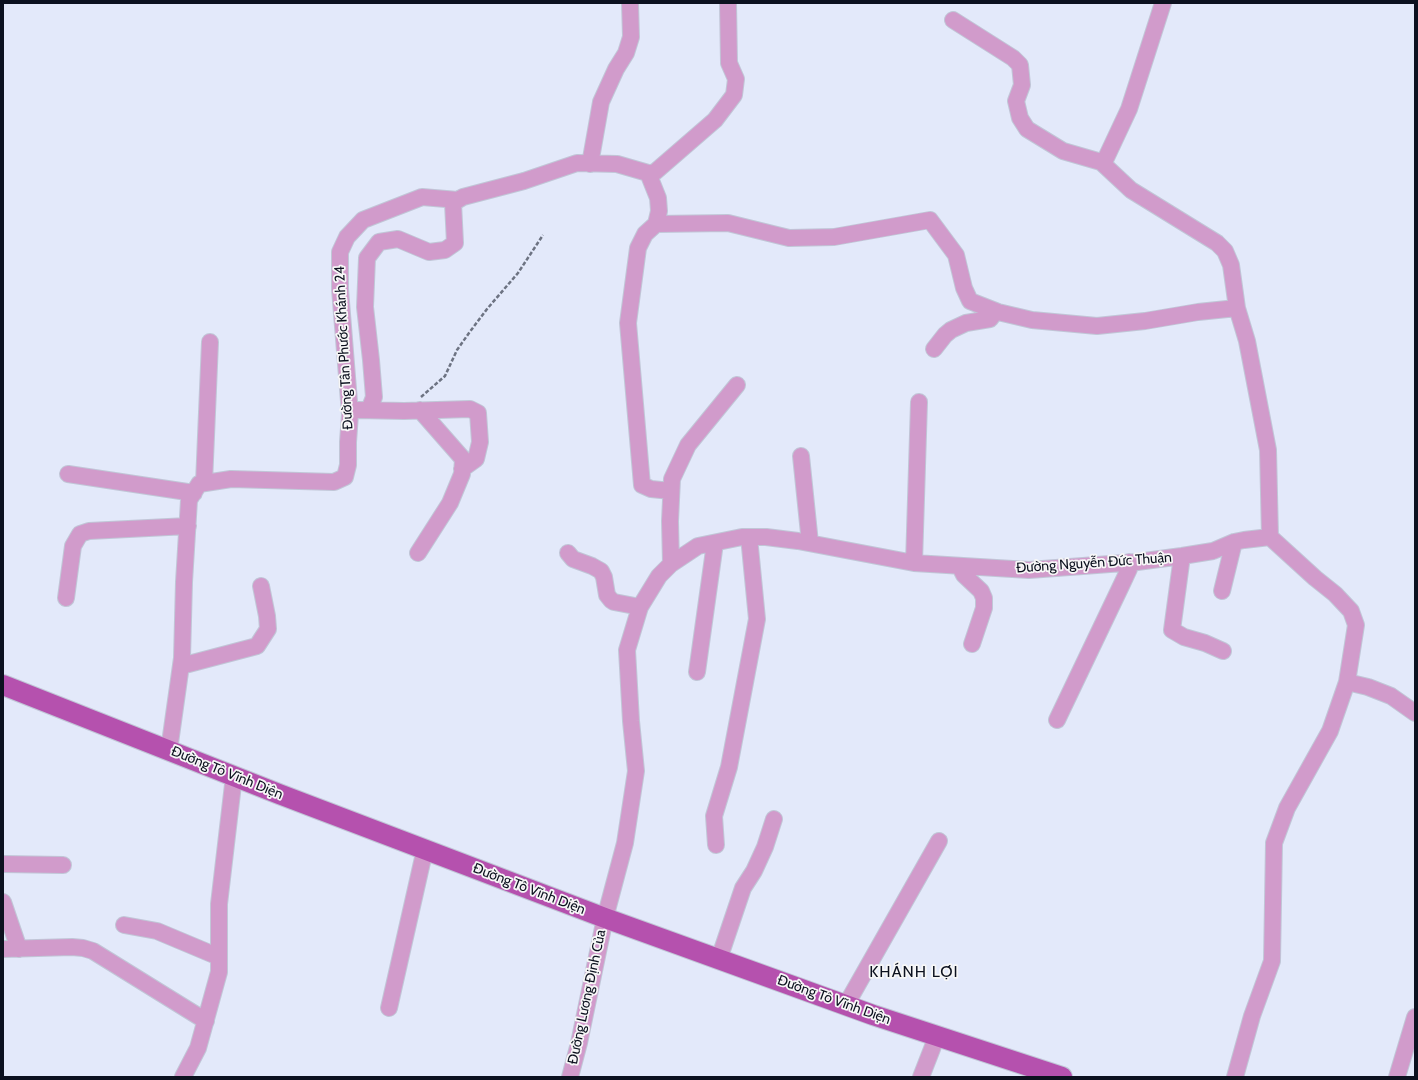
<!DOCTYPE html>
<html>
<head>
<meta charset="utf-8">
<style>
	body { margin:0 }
	#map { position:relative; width:1418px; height:1080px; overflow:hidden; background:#e3e9fa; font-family:Cabin,sans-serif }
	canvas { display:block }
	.frame { position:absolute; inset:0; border:4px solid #0c111f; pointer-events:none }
</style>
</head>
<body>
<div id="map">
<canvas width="1418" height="1080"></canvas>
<div class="frame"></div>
</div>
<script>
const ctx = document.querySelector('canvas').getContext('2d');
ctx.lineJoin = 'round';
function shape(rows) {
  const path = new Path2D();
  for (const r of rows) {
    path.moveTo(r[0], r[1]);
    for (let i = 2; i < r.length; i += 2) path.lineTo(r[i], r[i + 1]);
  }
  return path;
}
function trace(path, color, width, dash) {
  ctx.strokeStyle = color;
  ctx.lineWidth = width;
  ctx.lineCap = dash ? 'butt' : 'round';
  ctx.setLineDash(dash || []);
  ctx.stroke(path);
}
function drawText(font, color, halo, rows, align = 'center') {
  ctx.font = font + ' Cabin,sans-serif';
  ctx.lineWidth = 3.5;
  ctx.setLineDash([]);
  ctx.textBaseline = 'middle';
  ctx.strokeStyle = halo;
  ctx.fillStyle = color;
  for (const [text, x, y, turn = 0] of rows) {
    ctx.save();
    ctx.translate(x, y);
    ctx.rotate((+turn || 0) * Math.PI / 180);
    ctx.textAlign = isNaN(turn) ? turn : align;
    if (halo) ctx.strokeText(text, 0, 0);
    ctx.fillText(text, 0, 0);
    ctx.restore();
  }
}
const minor = shape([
	[953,20,1013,58,1020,65,1022,85,1016,101,1020,118,1027,129,1063,151,1101,162,1106,158,1129,109,1163,3],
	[1101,162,1131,190,1217,243,1225,251,1231,265,1237,308,1247,341,1268,450,1270,537],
	[590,164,601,102,616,69,626,53,631,37,630,3],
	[648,173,658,198,659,211,656,224],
	[934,349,945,335,951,330,966,323,990,319,996,311],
	[358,410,404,411,470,409,478,413,480,442,476,459,462,469],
	[369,410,374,397,371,360,365,307,367,258,379,242,398,239,429,252,445,250,455,243,453,203,463,197,524,181,577,163,617,164,648,173,651,173,655,172,715,120,734,95,736,79,729,63,728,3],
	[801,456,810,543],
	[68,474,194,493],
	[204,483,210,342],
	[671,491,651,489,642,485,628,323,638,248,645,234,656,224,728,223,789,238,834,237,930,220,956,255,964,288,970,301,998,312,1032,320,1097,326,1145,321,1198,312,1237,308],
	[418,553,450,503,462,474,463,459,420,410],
	[568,553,573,559,592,566,601,571,604,577,607,595,611,600,614,602,640,607],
	[1182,556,1172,630,1184,637,1205,643,1223,651],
	[914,563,919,402],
	[671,564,670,521,672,479,688,445,737,385],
	[960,567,964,575,981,591,984,598,984,608,972,644],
	[1222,591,1234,542],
	[66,598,73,546,80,534,89,531,188,526],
	[181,666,257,646,268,629,267,616,261,586],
	[697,672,715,543],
	[1347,682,1368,687,1391,696,1415,713],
	[1057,720,1121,586,1129,569,1129,562],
	[169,750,182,658,184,582,189,500,199,484,231,479,334,482,345,477,348,465,348,442,350,414,340,289,340,252,347,237,363,220,422,197,458,200],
	[716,845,714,816,729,767,757,619,749,537],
	[3,864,63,865],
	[3,902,19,949],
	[124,925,157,931,219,957],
	[3,949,72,947,83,948,93,951,206,1021],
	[719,959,743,888,754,871,765,847,774,819],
	[846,1005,939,841],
	[389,1008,425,849],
	[183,1077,198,1048,219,972,219,904,234,776],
	[570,1077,579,1043,605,918,625,843,636,771,631,721,627,650,640,607,659,576,671,564,698,546,742,537,766,537,798,541,914,563,1029,570,1137,562,1182,556,1213,551,1234,542,1244,540,1270,537,1315,578,1335,594,1351,611,1356,625,1347,682,1330,731,1287,808,1274,843,1272,961,1252,1016,1235,1077],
	[921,1077,937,1036],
	[1397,1077,1415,1017]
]);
const major = shape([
	[3,685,279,794,605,918,873,1015,1062,1077]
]);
trace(minor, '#c1c6d7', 18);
trace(major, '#c1c6d7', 22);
trace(shape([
	[421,397,445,376,457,350,469,333,487,309,518,273,543,235]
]), '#6d7382', 2.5, [4, 2]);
trace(minor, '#d19bcb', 16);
trace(major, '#b551ae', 20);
drawText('14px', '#0c111f', '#f7f7f7', [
	["Đường Tân Phước Khánh 24",344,348,-93],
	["Đường Nguyễn Đức Thuận",1094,563,-4],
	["Đường Tô Vĩnh Diện",227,773,22],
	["Đường Tô Vĩnh Diện",529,889,21],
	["Đường Lương Định Của",587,997,-78],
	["Đường Tô Vĩnh Diện",834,1000,20]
]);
ctx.letterSpacing = '1px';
drawText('16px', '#0c111f', '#f7f7f7', [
	["KHÁNH LỢI",914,972]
]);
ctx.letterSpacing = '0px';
</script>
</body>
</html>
